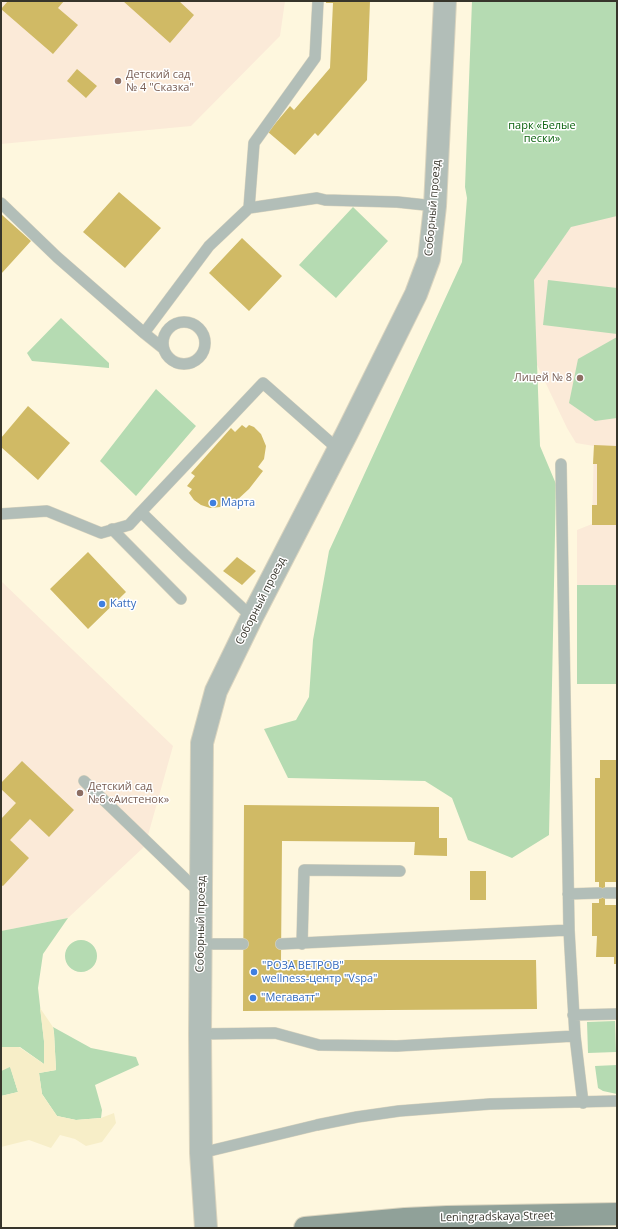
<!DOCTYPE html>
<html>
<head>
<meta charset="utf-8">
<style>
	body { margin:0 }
	#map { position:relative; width:618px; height:1229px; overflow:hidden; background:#fef7de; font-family:"Open Sans",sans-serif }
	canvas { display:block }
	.frame { position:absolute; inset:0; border:2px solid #37352b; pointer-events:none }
</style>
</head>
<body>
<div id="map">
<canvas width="618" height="1229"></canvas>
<div class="frame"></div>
</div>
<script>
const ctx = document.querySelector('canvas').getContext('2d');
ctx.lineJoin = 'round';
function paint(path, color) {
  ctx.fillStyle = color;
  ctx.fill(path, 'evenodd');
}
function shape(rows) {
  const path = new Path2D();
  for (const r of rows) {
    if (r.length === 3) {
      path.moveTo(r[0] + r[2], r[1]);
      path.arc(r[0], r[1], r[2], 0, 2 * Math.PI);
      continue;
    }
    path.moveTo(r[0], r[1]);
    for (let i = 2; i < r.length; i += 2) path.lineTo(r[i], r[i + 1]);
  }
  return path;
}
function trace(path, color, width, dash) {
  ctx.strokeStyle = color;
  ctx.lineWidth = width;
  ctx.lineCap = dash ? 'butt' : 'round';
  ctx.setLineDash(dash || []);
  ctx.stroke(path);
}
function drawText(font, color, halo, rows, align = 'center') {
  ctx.font = font + ' "Open Sans",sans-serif';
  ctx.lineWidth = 3;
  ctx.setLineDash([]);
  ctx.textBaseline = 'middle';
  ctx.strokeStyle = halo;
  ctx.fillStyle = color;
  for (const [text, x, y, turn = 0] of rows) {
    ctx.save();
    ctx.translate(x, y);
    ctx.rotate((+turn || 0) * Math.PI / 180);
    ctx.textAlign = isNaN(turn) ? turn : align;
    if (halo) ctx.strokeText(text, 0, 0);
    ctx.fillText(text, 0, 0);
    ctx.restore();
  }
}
paint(shape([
	[1,1,285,1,280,36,191,126,1,144],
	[617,162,617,684,577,684,577,530,592,524,594,446,576,443,567,428,520,329,525,291],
	[1,581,173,746,145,846,68,918,1,931]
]), '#fbead8');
paint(shape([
	[472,1,617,1,617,216,571,227,534,280,540,446,556,484,549,835,512,858,468,840,452,798,425,781,288,778,264,729,296,720,309,697,313,640,329,551,462,262,467,198,465,187],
	[353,207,388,241,336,298,299,265],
	[548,280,617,288,617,334,543,325],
	[61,318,109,363,109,368,32,361,27,353],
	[617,337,617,418,595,421,569,403,578,359],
	[156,389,196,426,136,496,100,461],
	[577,585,617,585,617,684,577,684],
	[68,918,43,954,38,988,44,1041,44,1064,20,1047,1,1047,1,931],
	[81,956,16],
	[615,1021,616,1052,588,1053,587,1022],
	[53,1027,91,1048,136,1057,139,1065,95,1085,102,1110,101,1118,76,1120,57,1116,42,1094,39,1073,56,1070,54,1033],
	[617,1065,617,1094,603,1091,598,1088,595,1066],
	[10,1066,18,1092,1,1096,1,1071]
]), '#b5dbb2');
paint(shape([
	[40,1008,53,1027,54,1033,56,1070,39,1073,42,1094,57,1116,76,1120,101,1118,114,1113,116,1123,102,1142,86,1146,75,1139,60,1135,51,1148,29,1140,1,1147,1,1096,18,1092,10,1067,1,1071,1,1047,19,1047,44,1064,44,1041]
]), '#f7eec8');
paint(shape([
	[8,1,64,1,58,8,78,25,53,54,1,9],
	[123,1,179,1,194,15,170,43],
	[326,1,370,1,367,80,318,136,315,133,295,155,268,132,290,106,294,110,330,68,333,3,326,3],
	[77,69,97,86,86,98,67,81],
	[119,192,161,228,125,268,83,232],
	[1,214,31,241,1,274],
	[242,238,282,276,249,311,209,273],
	[28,406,70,443,38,480,1,447,1,438],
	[242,425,246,428,249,425,254,427,261,434,266,446,264,459,258,467,263,471,249,489,236,501,231,499,220,507,210,508,201,505,194,500,189,493,192,489,187,486,195,476,191,473,231,428,235,432],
	[594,445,617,446,617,525,592,525,592,505,597,505,597,464,593,464],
	[88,552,126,592,88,629,50,589],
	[237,557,256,571,242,585,223,571],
	[600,760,617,760,617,882,605,882,605,905,617,905,617,964,614,964,614,957,596,957,597,936,592,936,592,903,599,903,599,882,595,882,595,778,600,778],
	[22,761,74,810,49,837,30,819,10,840,29,858,3,886,1,885,1,819,16,803,1,789,1,783],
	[244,805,439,807,439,838,447,838,447,856,414,855,415,842,282,841,281,960,536,960,537,1009,243,1011],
	[470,871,486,871,486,900,470,900]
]), '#d0ba65');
const service = shape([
	[1,203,57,257,144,333,209,246,249,208,317,198,325,200,397,202,435,206],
	[249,208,254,143,315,58,318,1],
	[184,343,21],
	[144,333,164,349],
	[561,464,569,930,575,1036,583,1103],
	[1,514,47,511,101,533,129,525,141,512],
	[112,529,181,599],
	[252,617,185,555,141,512,263,383,339,450],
	[84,781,201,894],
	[606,893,617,893],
	[568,894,599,893],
	[200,944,243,944],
	[281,944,569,930],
	[302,944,304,870,400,871],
	[573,1015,617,1014],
	[200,1034,275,1033,319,1045,397,1046,575,1036],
	[201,1153,317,1125,357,1117,399,1111,490,1104,617,1101]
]);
const minor = shape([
	[206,1228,201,1153,200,1034,202,743,216,691,252,617,347,433,416,294,429,259,435,206,445,1]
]);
const secondary = shape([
	[305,1228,405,1219,447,1217,617,1214]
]);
trace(service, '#dad4be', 12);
trace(minor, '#dad4be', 24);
trace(secondary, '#dad4be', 24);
trace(service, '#b2beb8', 11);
trace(minor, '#b2beb8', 22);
trace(secondary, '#90a199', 22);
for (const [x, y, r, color] of [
	[118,81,4,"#8d6e63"],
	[580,378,4,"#8d6e63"],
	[213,503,4,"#3f7fe0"],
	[102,604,4,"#3f7fe0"],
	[80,793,4,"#8d6e63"],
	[254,972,4,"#3f7fe0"],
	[253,998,4,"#3f7fe0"]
]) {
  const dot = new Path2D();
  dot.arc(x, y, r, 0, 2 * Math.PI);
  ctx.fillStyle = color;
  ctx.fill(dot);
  trace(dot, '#fff', 1.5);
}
drawText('11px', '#785e54', '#fff', [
	["Детский сад",126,75],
	["№ 4 \"Сказка\"",126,88],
	["Лицей № 8",572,378,"right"],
	["Детский сад",88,787],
	["№6 «Аистенок»",88,800]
], 'left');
drawText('11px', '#0a620e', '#fff', [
	["парк «Белые",542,126],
	["пески»",542,139]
]);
drawText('11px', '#37352b', '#fff', [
	["Соборный проезд",433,208,-85],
	["Соборный проезд",261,601,-63],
	["Соборный проезд",201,924,-89],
	["Leningradskaya Street",497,1217,-1]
]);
drawText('11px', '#366cbe', '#fff', [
	["Марта",221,503],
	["Katty",110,604],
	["\"РОЗА ВЕТРОВ\"",262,966],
	["wellness-центр \"Vspa\"",262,979],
	["\"Мегаватт\"",261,998]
], 'left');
</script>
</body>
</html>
